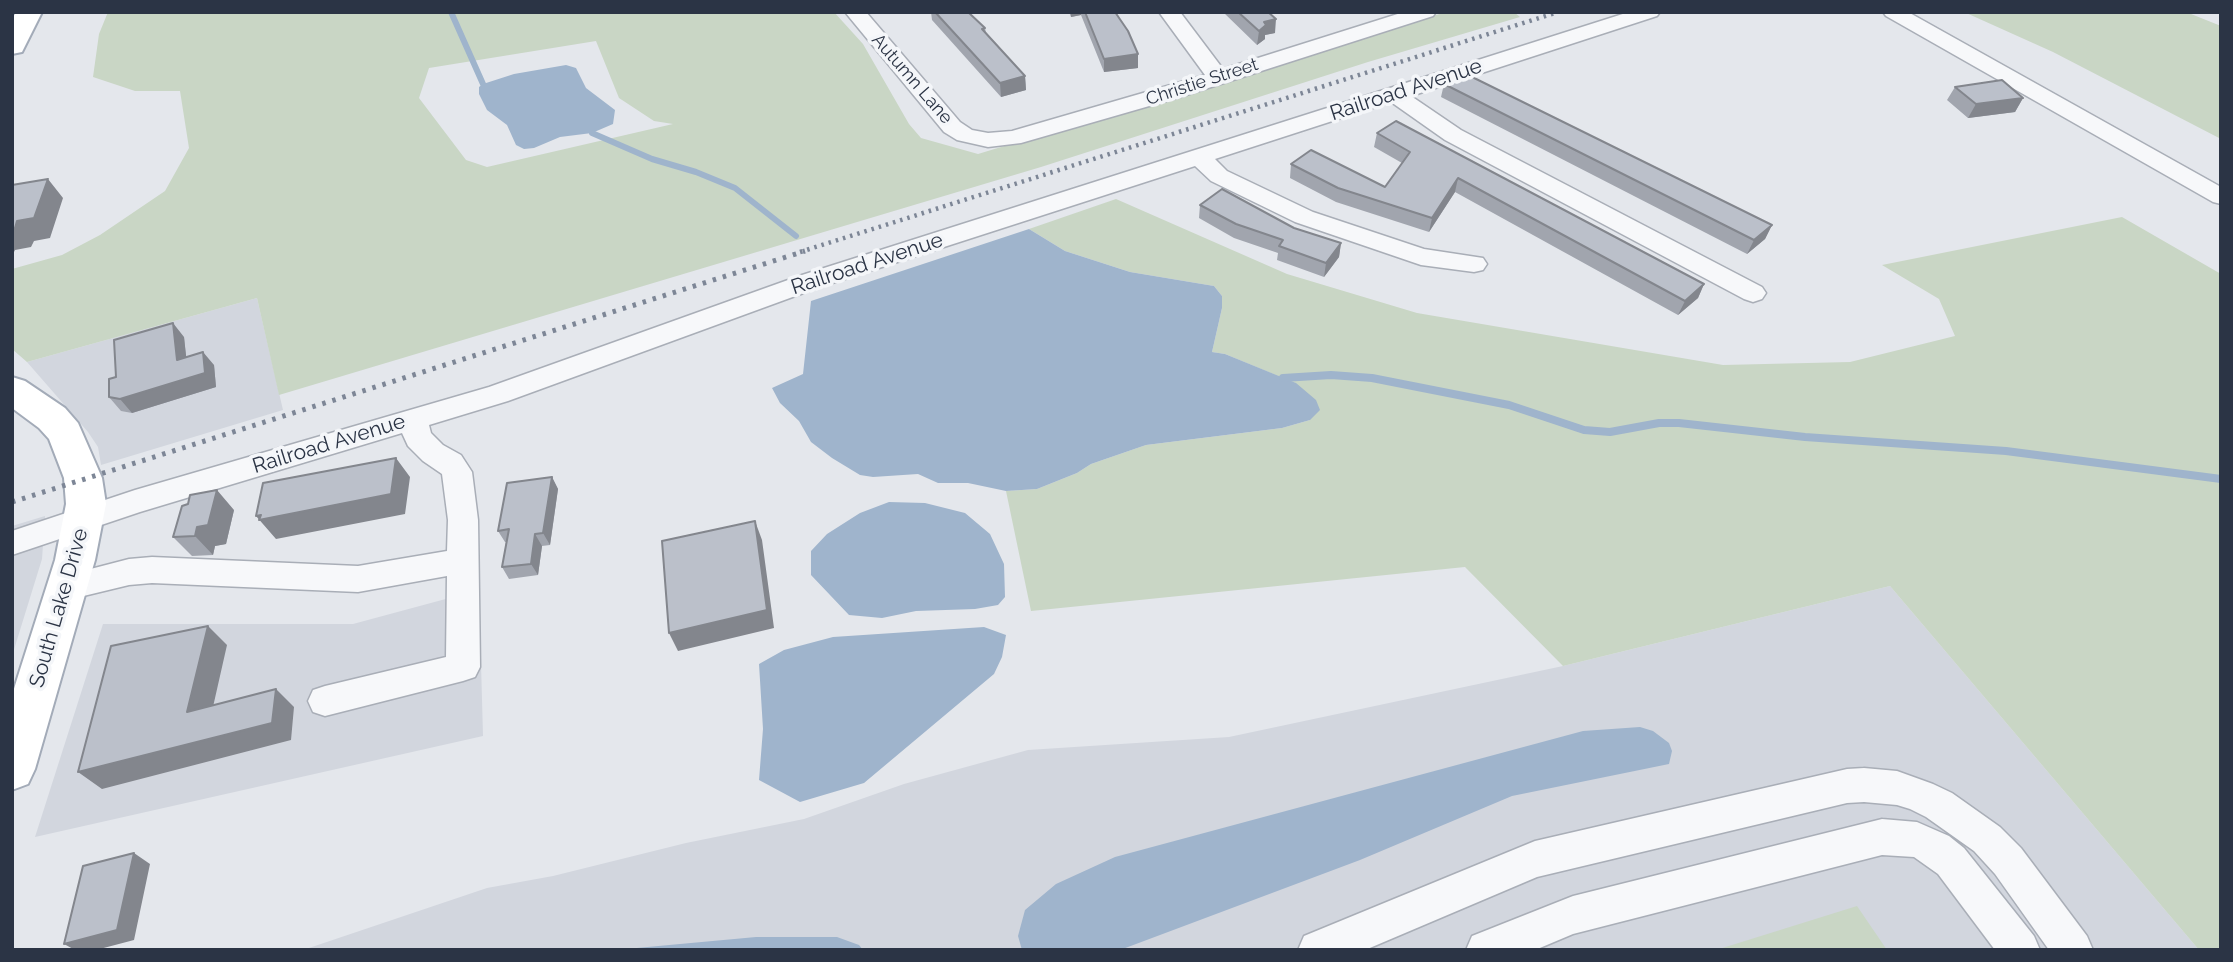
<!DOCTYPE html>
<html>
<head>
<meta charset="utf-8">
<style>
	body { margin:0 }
	#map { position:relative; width:2233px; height:962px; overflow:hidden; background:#e4e7ec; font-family:Raleway,sans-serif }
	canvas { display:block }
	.frame { position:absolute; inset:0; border:14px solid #2b3445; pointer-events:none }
</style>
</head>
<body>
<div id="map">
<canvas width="2233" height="962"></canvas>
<div class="frame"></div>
</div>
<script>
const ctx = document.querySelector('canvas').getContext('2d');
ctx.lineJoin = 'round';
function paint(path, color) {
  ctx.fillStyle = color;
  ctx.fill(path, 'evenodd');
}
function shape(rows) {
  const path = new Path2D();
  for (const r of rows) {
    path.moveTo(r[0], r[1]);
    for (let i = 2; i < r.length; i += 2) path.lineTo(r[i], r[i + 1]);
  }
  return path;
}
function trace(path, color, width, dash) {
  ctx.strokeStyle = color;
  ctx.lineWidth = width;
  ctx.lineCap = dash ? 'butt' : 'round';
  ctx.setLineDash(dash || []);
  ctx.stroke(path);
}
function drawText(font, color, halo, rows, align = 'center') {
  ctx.font = font + ' Raleway,sans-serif';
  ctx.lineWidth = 7;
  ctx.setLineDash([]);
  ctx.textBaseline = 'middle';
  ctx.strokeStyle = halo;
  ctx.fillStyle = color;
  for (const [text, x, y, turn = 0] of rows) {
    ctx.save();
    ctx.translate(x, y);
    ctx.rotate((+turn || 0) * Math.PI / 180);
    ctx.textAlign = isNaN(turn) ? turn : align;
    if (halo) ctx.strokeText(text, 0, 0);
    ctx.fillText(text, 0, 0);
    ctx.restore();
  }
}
paint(shape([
	[257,298,283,410,101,465,98,447,88,432,27,362],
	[45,516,42,559,12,656,12,526],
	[1890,586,2199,950,303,950,487,888,553,876,686,843,804,819,904,784,1028,750,1229,737,1563,666],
	[479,590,483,736,35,837,103,624,353,624]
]), '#d2d6de');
paint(shape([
	[108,12,834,12,863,44,909,124,921,138,978,154,1446,12,1514,12,1520,17,1368,62,1041,167,279,395,257,298,27,362,12,349,12,269,62,255,100,235,165,191,189,148,180,91,135,91,93,77,99,34],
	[596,41,619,98,654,121,673,124,487,167,466,160,419,98,429,68],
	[1964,12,2186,12,2221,26,2221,139,2053,52],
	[1116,199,1287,274,1417,313,1723,365,1850,362,1955,336,1939,299,1882,265,2122,217,2221,274,2221,950,2199,950,1890,586,1563,666,1465,567,1031,611,1006,491,1037,489,1077,473,1091,464,1146,445,1282,428,1310,420,1295,383,1225,354,1212,352,1222,308,1222,296,1214,286,1130,272,1065,251,1029,229],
	[1857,906,1887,950,1716,950]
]), '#c9d6c5');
paint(shape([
	[566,65,576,68,586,88,615,110,613,124,592,133,560,137,534,148,524,149,516,145,507,125,487,110,479,94,479,87,483,84,514,74],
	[1029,229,1065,251,1130,272,1214,286,1222,296,1222,308,1212,352,1225,354,1296,383,1316,400,1320,410,1310,420,1282,428,1146,445,1091,464,1077,473,1037,489,1006,491,968,483,938,483,918,474,873,477,860,475,832,458,811,442,799,421,780,403,772,388,803,374,811,301],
	[889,502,925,503,965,513,990,534,1004,564,1005,597,998,605,975,609,916,611,882,618,849,615,811,575,811,551,827,534,860,513],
	[984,627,1006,635,1002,657,994,674,864,783,800,802,759,780,763,729,759,664,784,650,833,637],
	[1640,727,1653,731,1669,743,1672,751,1669,764,1512,796,1360,860,1120,950,1022,950,1018,936,1025,910,1056,884,1115,857,1583,731],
	[756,937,837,937,859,945,863,950,615,950]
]), '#9fb4cc');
trace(shape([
	[451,12,483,84],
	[592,133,652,159,696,172,735,188,796,236]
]), '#9fb4cc', 6);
trace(shape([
	[1283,378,1331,375,1372,378,1509,405,1584,430,1610,432,1659,423,1679,423,1805,437,2006,451,2221,479]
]), '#9fb4cc', 8);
const minor = shape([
	[845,12,866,12,960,122,972,130,988,133,1012,131,1205,75,1159,12,1180,12,1223,69,1404,12,1436,12,1433,16,1177,98,1021,143,988,147,957,140,944,132,845,12],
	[1629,12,1660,12,1657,16,1411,96,1461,130,1762,287,1766,293,1762,299,1753,302,1744,299,1445,140,1391,102,1215,159,1227,171,1313,212,1424,249,1483,258,1487,264,1483,270,1474,272,1421,265,1295,222,1211,181,1195,166,820,287,508,401,429,425,431,433,443,445,461,455,472,472,478,520,480,667,475,677,463,681,325,716,313,712,308,701,313,690,325,686,446,657,447,576,358,592,152,583,129,585,67,600,56,596,51,587,56,578,129,559,152,557,358,566,447,551,448,520,442,474,423,461,408,446,402,433,140,512,12,555,12,531,135,490,489,387,802,275,1629,12],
	[1883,12,1908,12,2221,187,2221,204,2213,202,1886,16,1883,12],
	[1864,768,1897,771,1933,784,1952,793,2000,827,2021,848,2087,936,2093,950,2049,950,1995,874,1974,851,1926,817,1910,809,1897,805,1864,802,1847,803,1537,877,1365,950,1298,950,1304,936,1535,841,1847,769,1864,768],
	[1882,819,1917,822,1949,836,1964,848,2034,936,2040,950,1995,950,1938,874,1914,857,1882,855,1573,934,1535,950,1466,950,1472,936,1573,896,1882,819]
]);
const major = shape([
	[16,12,42,12,22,52,12,54,12,19,16,12],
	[12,377,25,381,65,408,78,423,102,478,106,504,95,560,35,769,28,784,12,790,12,695,55,560,66,504,64,478,49,439,39,428,12,408,12,377]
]);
trace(minor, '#a9aeb7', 3);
trace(major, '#a3abb8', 4);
paint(minor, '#f7f8fa');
paint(major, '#fff');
trace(shape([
	[800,252,1558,12]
]), '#7d8696', 4.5, [2.5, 5]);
trace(shape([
	[12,502,805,251]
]), '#7d8696', 5, [3.5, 7]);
paint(shape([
	[931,12,968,12,985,28,986,33,1025,76,1026,90,1001,97,932,20],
	[1069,12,1115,12,1138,54,1138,68,1104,72,1081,15,1071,17],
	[1223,12,1268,12,1275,33,1265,35,1265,39,1257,45],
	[1444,84,1772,225,1765,239,1747,254,1441,97],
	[1955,87,2023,98,2015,112,1968,118,1947,100],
	[1377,133,1704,284,1698,298,1678,315,1455,192,1429,232,1336,202,1290,178,1291,164,1385,187,1402,163,1374,147],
	[1200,205,1294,228,1341,243,1339,257,1324,277,1277,260,1278,253,1234,238,1199,218],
	[184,337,186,357,214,365,216,387,132,413,121,411,109,397,116,377],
	[552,477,558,489,550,545,542,546,538,575,509,579,502,567,506,542,505,542,498,531],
	[234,510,226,544,215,546,213,555,192,556,173,537]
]), '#a1a5ae');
paint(shape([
	[1071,12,1081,12,1081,15,1071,17],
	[1276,19,1275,33,1265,35,1265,39,1257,45,1259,31,1264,22],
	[1138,54,1138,68,1104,72,1104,59],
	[1025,76,1026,90,1001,97,1000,83],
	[2023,98,2015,112,1968,118,1976,104],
	[1458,178,1455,192,1429,232,1432,218],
	[48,179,63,198,50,238,34,241,31,247,15,250,12,256,12,229],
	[1772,225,1765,239,1747,254,1754,240],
	[1341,243,1339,257,1324,277,1326,263],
	[1704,284,1698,298,1678,315,1685,301],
	[173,323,184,337,188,373,177,360],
	[203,352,214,365,216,387,132,413,120,399],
	[396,458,410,477,405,514,276,539,256,516],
	[552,477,558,489,550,545,543,533],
	[217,490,234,510,226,544,215,546,213,555,195,536,197,527],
	[755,521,762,540,774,628,678,651,669,633],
	[535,534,542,546,538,575,531,564],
	[208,626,227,645,208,729,187,712],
	[276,689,294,707,291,740,102,789,78,772],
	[134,853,150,864,134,940,96,950,75,950,64,944]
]), '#83868d');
const building = shape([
	[935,12,968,12,985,28,982,29,1025,76,1000,83,935,12],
	[1085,12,1115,12,1128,31,1138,54,1104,59,1085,12],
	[1238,12,1268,12,1276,19,1264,22,1266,25,1259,31,1238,12],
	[1460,71,1772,225,1754,240,1444,84,1450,74,1460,71],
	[2002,80,2023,98,1976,104,1955,87,2002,80],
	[1396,121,1704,284,1685,301,1458,178,1432,218,1338,188,1291,164,1311,150,1385,187,1410,152,1377,133,1396,121],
	[48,179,34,218,17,221,15,228,12,229,12,185,48,179],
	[1222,189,1294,228,1341,243,1326,263,1279,246,1283,240,1236,224,1200,205,1222,189],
	[173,323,177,360,203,352,205,373,120,399,109,397,109,379,116,377,114,340,173,323],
	[396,458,391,494,259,520,261,515,256,516,263,483,396,458],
	[552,477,543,533,535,534,531,564,502,567,509,529,498,531,507,483,552,477],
	[217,490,208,525,197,527,195,536,173,537,182,506,188,504,190,495,217,490],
	[755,521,767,610,669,633,662,541,755,521],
	[208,626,187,712,276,689,272,723,78,772,111,646,208,626],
	[134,853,117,930,64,944,83,866,134,853]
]);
paint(building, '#bbc0ca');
trace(building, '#83868d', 2);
drawText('18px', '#2b3445', '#f4f6f9', [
	["Autumn Lane",912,79,49],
	["Christie Street",1202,82,-18]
]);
drawText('21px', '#2b3445', '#f4f6f9', [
	["Railroad Avenue",1406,90,-18],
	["Railroad Avenue",867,264,-18],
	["Railroad Avenue",329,444,-17],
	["South Lake Drive",59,608,-74]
]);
</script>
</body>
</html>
